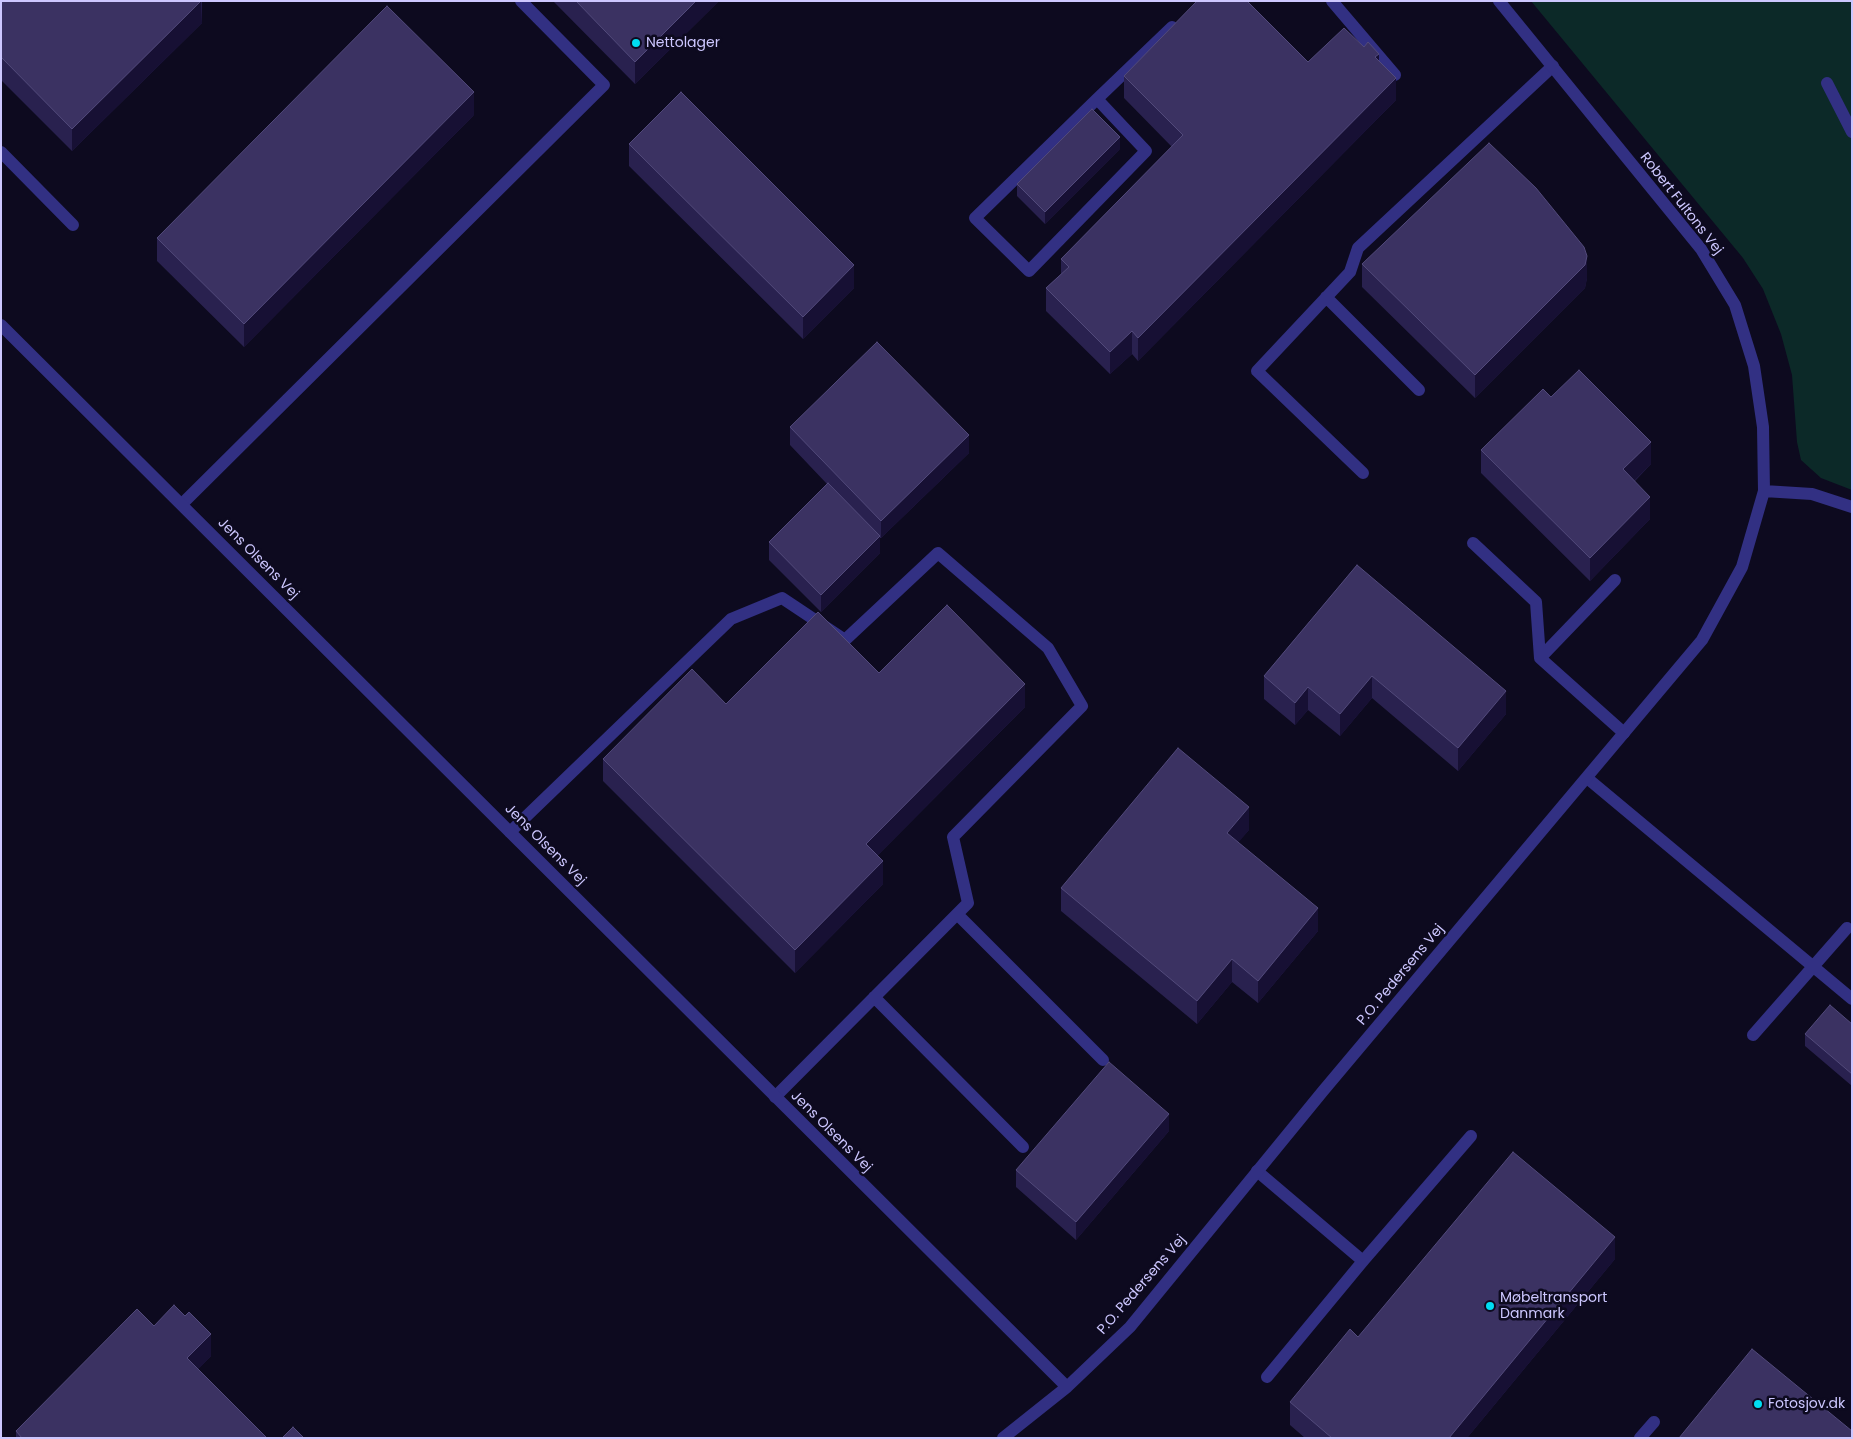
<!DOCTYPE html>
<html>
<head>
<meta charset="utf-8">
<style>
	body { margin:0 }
	#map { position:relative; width:1853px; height:1439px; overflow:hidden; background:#0d0a1f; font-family:Poppins,sans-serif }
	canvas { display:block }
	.frame { position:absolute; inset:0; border:2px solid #cdc7ff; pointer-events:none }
</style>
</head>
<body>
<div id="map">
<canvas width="1853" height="1439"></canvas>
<div class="frame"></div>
</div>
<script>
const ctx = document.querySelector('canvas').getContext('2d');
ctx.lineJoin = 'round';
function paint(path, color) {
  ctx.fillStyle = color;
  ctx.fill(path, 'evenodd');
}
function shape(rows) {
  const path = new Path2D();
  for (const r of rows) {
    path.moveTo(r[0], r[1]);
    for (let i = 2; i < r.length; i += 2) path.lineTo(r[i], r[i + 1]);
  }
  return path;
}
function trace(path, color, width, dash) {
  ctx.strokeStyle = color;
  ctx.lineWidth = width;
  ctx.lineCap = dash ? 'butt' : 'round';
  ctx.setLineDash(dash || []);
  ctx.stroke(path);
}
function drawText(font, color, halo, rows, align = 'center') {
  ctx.font = font + ' Poppins,sans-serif';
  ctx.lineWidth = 5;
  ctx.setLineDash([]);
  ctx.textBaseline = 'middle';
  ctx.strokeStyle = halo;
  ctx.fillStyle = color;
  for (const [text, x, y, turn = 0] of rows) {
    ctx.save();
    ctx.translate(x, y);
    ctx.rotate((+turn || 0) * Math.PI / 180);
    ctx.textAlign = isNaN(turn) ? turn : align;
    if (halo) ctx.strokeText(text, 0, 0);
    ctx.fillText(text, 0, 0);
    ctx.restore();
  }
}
paint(shape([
	[1531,1,1852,1,1852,490,1821,478,1801,460,1797,442,1792,375,1781,334,1763,289,1743,258]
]), '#0c2928');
trace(shape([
	[1332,1,1395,75],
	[1827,83,1852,132],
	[1097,99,1146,151,1029,271,975,218,1097,99,1172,27],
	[1,152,73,225],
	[1326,297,1419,390],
	[1363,473,1257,371,1350,272,1358,248,1553,66],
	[182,504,604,85,521,1],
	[1473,543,1536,602,1540,658],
	[1615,580,1540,658,1624,733],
	[1587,778,1852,999],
	[510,832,731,619,782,598,845,640,938,553,1048,648,1082,706,953,837,968,903,775,1097],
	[957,914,1103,1060],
	[874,997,1023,1147],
	[1753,1035,1847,928],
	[1257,1171,1363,1261],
	[1267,1377,1363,1261,1471,1136],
	[1640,1438,1654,1422]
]), '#323083', 12);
trace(shape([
	[1,325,1067,1387],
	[1764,491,1812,494,1852,507],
	[1003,1438,1067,1387,1130,1327,1323,1091,1702,640,1742,567,1764,491,1763,427,1754,366,1735,305,1701,249,1499,1]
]), '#323083', 12);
paint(shape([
	[1,1,202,1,202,23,72,151,1,80],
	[553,1,719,1,635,84],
	[1308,62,1379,62,1396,100,1138,361,1132,354,1110,374,1046,311,1046,288,1061,274,1061,259,1172,147,1124,98,1124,76],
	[474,115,244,347,157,261,157,238],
	[629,144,854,288,803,339,629,166],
	[1120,149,1045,224,1017,196,1017,184],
	[1362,264,1587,278,1585,288,1475,398,1362,287],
	[1551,397,1651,464,1635,481,1650,519,1590,581,1481,473,1481,450],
	[790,427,969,453,881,538,880,538,880,553,821,612,769,560,769,542,827,484,790,445],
	[1357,565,1506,714,1458,771,1372,698,1340,736,1308,710,1295,725,1264,699,1264,676],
	[879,673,1025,707,877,856,883,884,795,973,603,781,603,759,726,704],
	[1249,830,1238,842,1318,931,1258,1003,1232,982,1197,1024,1061,911,1061,888],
	[1852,1024,1852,1086,1805,1046,1805,1034],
	[1169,1131,1076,1240,1016,1187,1016,1170],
	[1615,1259,1467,1438,1305,1438,1290,1425,1290,1402,1358,1337],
	[154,1326,211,1356,198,1369,267,1438,16,1438,16,1431]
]), '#29214f');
paint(shape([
	[201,1,202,23,72,151,72,129],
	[696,1,719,1,635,84,635,62],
	[1379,54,1379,76,1375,57],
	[1396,78,1396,100,1138,361,1138,338],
	[474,92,474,115,244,347,244,324],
	[1120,137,1120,149,1045,224,1045,212],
	[1587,256,1587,278,1585,288,1475,398,1475,375],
	[854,265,854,288,803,339,803,317],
	[1132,331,1132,354,1110,374,1110,352],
	[969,435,969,453,881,538,881,521],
	[1651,442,1651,464,1623,492,1623,469],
	[1650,497,1650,519,1590,581,1590,558],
	[880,536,880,553,821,612,821,595],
	[1372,676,1372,698,1340,736,1340,714],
	[1025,684,1025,707,866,867,866,844],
	[1308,687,1308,710,1295,725,1295,703],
	[1506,691,1506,714,1458,771,1458,748],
	[1249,807,1249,830,1227,856,1227,833],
	[883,861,883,884,795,973,795,950],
	[1318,908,1318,931,1258,1003,1258,981],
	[1232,959,1232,982,1197,1024,1197,1001],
	[1169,1114,1169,1131,1076,1240,1076,1222],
	[1615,1237,1615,1259,1467,1438,1449,1438],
	[211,1334,211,1356,187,1381,187,1358]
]), '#171034');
const building = shape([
	[1,1,201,1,72,129,1,57,1,1],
	[576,1,696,1,635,62,576,1],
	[1197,1,1247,1,1308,62,1344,28,1364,47,1368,42,1379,54,1375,57,1396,78,1138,338,1132,331,1110,352,1046,288,1069,267,1061,259,1183,135,1124,76,1197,1],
	[387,6,474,92,244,324,157,238,387,6],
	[681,92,854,265,803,317,629,144,681,92],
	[1092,109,1120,137,1045,212,1017,184,1092,109],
	[1489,143,1536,188,1584,247,1587,256,1585,265,1475,375,1362,264,1489,143],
	[877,342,969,435,881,521,790,427,877,342],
	[1579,370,1651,442,1623,469,1650,497,1590,558,1481,450,1543,389,1551,397,1579,370],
	[828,483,880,536,821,595,769,542,828,483],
	[1357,565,1506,691,1458,748,1372,676,1340,714,1308,687,1295,703,1264,676,1357,565],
	[947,605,1025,684,866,844,883,861,795,950,603,759,692,669,726,704,818,612,879,673,947,605],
	[1178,748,1249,807,1227,833,1318,908,1258,981,1232,959,1197,1001,1061,888,1178,748],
	[1830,1005,1852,1024,1852,1074,1805,1034,1830,1005],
	[1109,1062,1169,1114,1076,1222,1016,1170,1109,1062],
	[1513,1152,1615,1237,1449,1438,1332,1438,1290,1402,1350,1329,1358,1337,1513,1152],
	[174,1305,185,1316,189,1312,211,1334,187,1358,267,1438,22,1438,16,1431,137,1309,154,1326,174,1305],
	[1752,1349,1852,1431,1852,1438,1679,1438,1752,1349],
	[293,1427,304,1438,282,1438,293,1427]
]);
paint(building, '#3b3262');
trace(building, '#524a7b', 1);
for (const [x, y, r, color] of [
	[636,43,5,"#00ddf2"],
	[1490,1306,5,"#00ddf2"],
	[1758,1404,5,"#00ddf2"]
]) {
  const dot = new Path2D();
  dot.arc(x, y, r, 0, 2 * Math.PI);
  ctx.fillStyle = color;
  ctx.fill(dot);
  trace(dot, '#0d0a1f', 2);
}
drawText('14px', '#cdc7ff', '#0d0a1f', [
	["Nettolager",646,43],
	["Møbeltransport",1500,1298],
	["Danmark",1500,1314],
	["Fotosjov.dk",1768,1404]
], 'left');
drawText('14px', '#cdc7ff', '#0d0a1f', [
	["Robert Fultons Vej",1681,204,52],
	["Jens Olsens Vej",258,559,45],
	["Jens Olsens Vej",545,845,45],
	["P.O. Pedersens Vej",1401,975,-50],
	["Jens Olsens Vej",831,1132,45],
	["P.O. Pedersens Vej",1142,1285,-49]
]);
</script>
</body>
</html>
